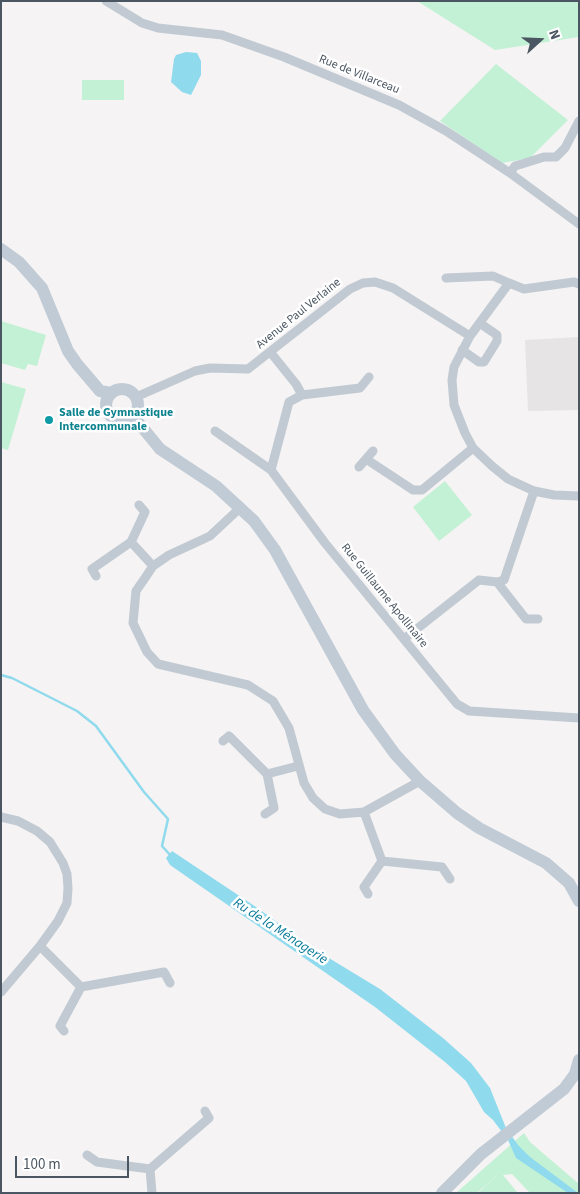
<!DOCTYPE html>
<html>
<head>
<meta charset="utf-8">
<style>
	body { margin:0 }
	#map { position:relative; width:580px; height:1194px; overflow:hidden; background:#f5f3f3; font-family:"Source Sans 3",sans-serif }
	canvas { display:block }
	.frame { position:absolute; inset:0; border:2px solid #4a5661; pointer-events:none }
	.north { position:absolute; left:515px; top:15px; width:50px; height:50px; -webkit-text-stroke:4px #fff; paint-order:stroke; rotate:70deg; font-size:14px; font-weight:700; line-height:20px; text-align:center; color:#4a5661 }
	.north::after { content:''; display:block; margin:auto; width:18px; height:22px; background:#4a5661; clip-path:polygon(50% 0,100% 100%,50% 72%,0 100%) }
	.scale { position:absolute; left:15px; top:1156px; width:114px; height:22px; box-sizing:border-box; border:2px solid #4a5661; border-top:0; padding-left:6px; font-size:15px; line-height:18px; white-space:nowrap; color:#4a5661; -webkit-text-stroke:4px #fff; paint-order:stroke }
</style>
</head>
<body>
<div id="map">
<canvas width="580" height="1194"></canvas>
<div class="frame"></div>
<div class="north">N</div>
<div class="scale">100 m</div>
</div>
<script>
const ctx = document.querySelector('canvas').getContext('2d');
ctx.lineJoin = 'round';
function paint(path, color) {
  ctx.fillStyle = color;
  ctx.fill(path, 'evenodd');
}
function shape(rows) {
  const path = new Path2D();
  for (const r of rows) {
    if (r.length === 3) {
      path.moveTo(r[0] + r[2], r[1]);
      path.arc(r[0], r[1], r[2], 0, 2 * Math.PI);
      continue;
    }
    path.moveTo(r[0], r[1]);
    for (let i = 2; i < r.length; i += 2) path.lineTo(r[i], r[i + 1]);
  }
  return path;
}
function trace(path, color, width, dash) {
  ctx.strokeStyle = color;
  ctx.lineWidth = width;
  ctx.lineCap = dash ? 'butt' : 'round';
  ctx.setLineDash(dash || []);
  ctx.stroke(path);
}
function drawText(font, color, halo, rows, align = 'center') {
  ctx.font = font + ' "Source Sans 3",sans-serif';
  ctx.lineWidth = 5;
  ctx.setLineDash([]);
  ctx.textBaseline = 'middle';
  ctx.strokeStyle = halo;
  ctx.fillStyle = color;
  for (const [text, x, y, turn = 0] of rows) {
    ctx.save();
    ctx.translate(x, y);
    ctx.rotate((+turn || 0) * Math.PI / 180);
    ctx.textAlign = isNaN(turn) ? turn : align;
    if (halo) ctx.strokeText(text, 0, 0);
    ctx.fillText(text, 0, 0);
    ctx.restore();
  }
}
paint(shape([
	[579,337,579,410,528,411,525,340]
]), '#e6e4e5');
paint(shape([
	[417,1,579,1,579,37,495,50],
	[496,64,568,120,530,158,502,163,440,121],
	[82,80,124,80,124,100,82,100],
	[1,321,46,335,37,366,28,364,25,370,1,363],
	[1,382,26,389,8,450,1,448],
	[445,481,472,515,439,541,413,507],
	[524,1133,530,1142,579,1184,579,1193,530,1193,512,1174,503,1175,518,1193,478,1193,501,1172,477,1193,456,1193]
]), '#c3f1d5');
paint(shape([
	[186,52,197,53,201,61,201,75,191,95,182,92,171,82,174,59,176,55],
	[172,851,259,909,309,946,380,989,443,1038,471,1063,490,1088,506,1128,518,1145,530,1157,578,1193,568,1193,516,1158,508,1140,493,1120,484,1112,466,1081,445,1062,375,1007,170,865,166,858]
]), '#90daee');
trace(shape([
	[1,675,12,678,77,711,96,726,144,792,168,819,162,846,172,857]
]), '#90daee', 2.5);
trace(shape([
	[106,1,142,23,158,28,222,35,284,57,399,105,446,131,510,173,579,224],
	[510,173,515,166,525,163,544,157,556,157,565,148,579,121],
	[446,278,493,276,509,283],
	[579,284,574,282,524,289,509,283,470,336,454,367,452,380,454,405,465,433,473,448,492,466,508,479,534,491,554,495,579,496],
	[462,350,479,362,484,362,497,341,497,335,481,324],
	[271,353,296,384,302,395],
	[369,377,360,388,302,395,289,402,271,470,325,543,457,704,469,711,579,718],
	[136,397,195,371,210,368,248,369,350,289,363,283,375,282,393,288,470,336],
	[215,431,271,470],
	[366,459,413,490,422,490,473,448],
	[359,467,373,451],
	[241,507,210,536,169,555,153,566,145,578,136,591,133,623,147,652,158,664,248,685,273,701,289,728,304,783,313,798,325,809,340,814,364,812,420,781],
	[131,542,145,512,139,505],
	[96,576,92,569,131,542,153,566],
	[497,582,526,619,538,619],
	[404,639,479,580,497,582,504,580,534,491],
	[223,741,229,736,267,774],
	[267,774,298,766],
	[364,812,382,861,442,867,450,879],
	[265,814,274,808,267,774],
	[1,817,18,821,37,831,50,842,63,863,67,874,68,888,67,903,58,921,40,946,1,992],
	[368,894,364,887,382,861],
	[40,946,81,987,164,972,170,983],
	[64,1031,60,1026,81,987],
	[87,1155,97,1162,150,1169,152,1193],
	[150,1169,209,1118,205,1111]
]), '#c1cad2', 9);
trace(shape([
	[1,249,19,262,42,288,68,351,77,364,100,391,111,393],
	[122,405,16],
	[133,416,160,449,216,486,254,521,275,550,363,710,395,754,420,781,457,813,479,828,546,863,569,883,579,901],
	[442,1193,481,1154,564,1089,575,1074,579,1060]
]), '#c1cbd6', 12);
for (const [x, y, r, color] of [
	[49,420,5,"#0f9aa8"]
]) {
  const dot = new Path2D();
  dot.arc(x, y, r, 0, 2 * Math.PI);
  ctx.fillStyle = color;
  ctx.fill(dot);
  trace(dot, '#fff', 2);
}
drawText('12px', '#4a5661', '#fff', [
	["Rue de Villarceau",359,75,22],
	["Avenue Paul Verlaine",299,314,-39],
	["Rue Guillaume Apollinaire",384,596,51]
]);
drawText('bold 12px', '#0d838f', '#fff', [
	["Salle de Gymnastique",59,413],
	["Intercommunale",59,427]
], 'left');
drawText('italic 14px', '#0c7c9b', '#fff', [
	["Ru de la Ménagerie",280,932,33]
]);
</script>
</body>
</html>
